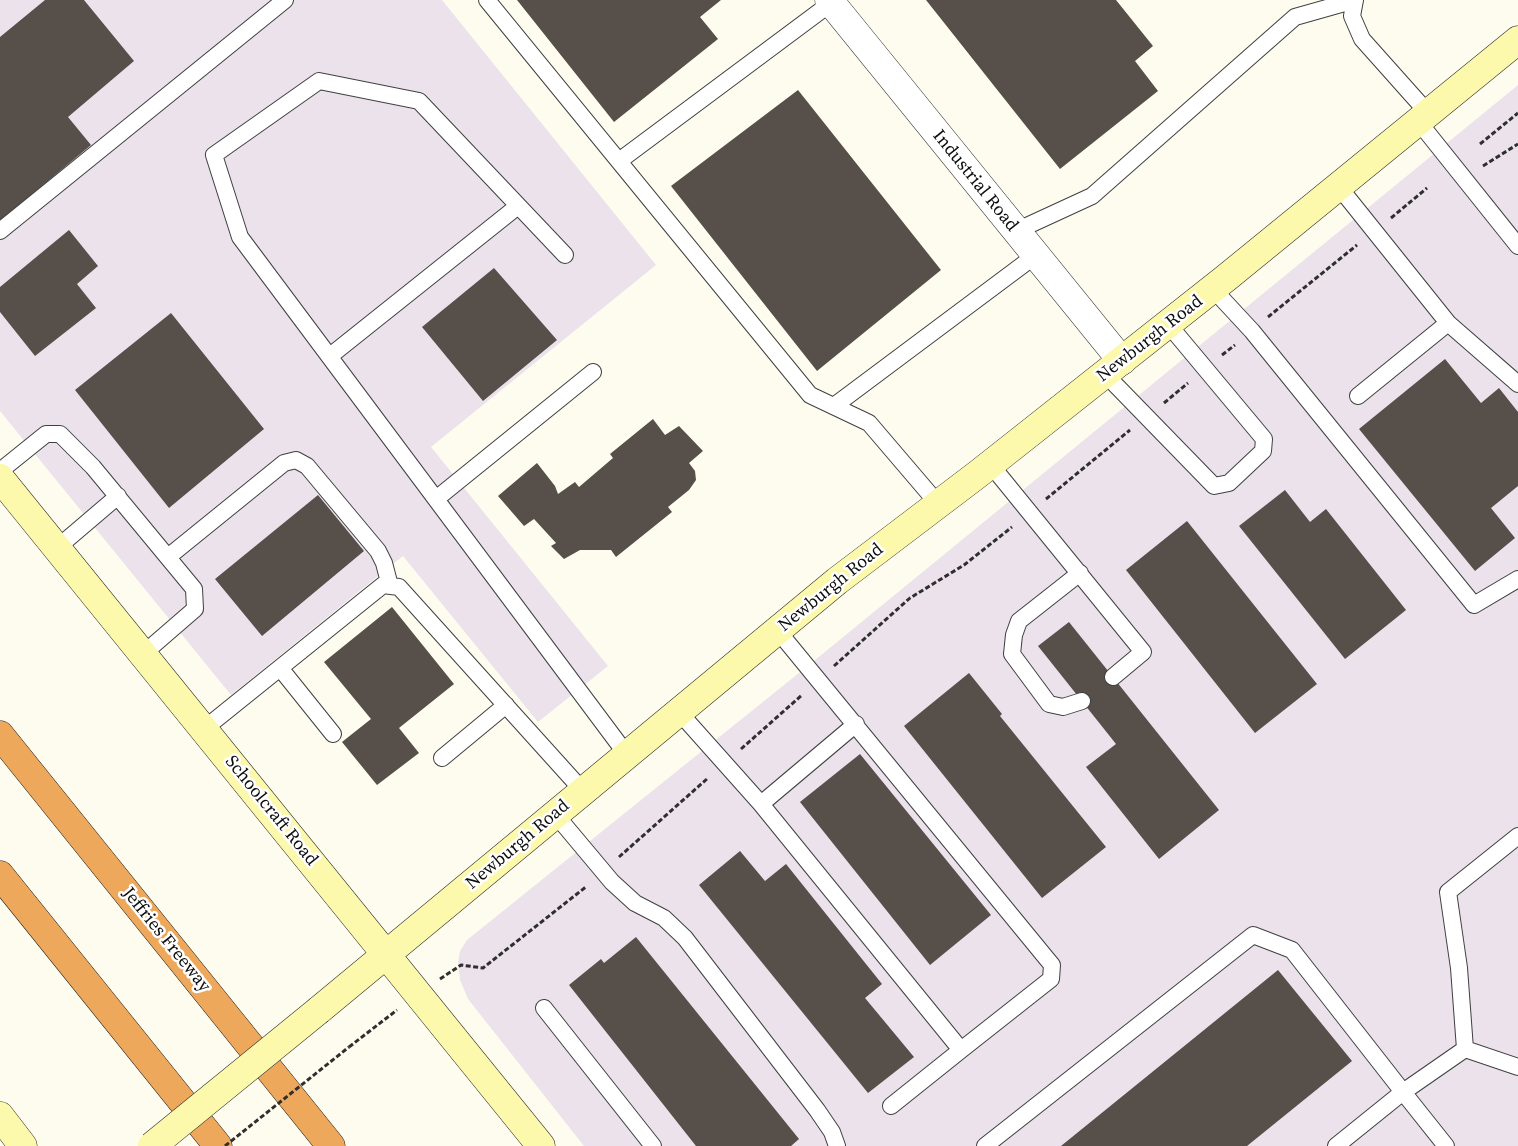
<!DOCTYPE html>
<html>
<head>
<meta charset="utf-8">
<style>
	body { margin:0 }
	canvas { display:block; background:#fefcee }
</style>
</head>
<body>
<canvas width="1518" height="1146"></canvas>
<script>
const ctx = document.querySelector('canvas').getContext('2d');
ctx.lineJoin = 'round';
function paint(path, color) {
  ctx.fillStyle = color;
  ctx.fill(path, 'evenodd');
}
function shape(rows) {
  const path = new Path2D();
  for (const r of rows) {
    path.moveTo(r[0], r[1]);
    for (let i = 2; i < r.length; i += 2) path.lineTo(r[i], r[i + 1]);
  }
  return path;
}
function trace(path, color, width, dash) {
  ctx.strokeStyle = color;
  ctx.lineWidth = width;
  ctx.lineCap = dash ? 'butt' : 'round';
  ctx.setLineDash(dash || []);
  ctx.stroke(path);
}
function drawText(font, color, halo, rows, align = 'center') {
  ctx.font = font + ' "Source Serif 4",serif';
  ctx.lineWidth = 5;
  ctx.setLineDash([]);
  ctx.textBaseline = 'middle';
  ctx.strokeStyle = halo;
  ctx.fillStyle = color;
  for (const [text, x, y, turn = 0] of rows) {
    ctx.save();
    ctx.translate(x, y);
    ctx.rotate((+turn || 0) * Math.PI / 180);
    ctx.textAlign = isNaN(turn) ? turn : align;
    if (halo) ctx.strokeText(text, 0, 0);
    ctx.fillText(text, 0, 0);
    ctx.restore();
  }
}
paint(shape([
	[0,0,442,0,656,265,431,447,608,666,538,722,403,556,231,695,0,411],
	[1518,85,1518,1146,584,1146,468,999,460,980,458,962,460,951,467,940,820,656]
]), '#ebe2ec');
paint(shape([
	[45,0,84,0,134,61,68,117,91,145,0,221,0,37],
	[517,0,721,0,700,17,718,39,614,122],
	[926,0,1116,0,1153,46,1135,61,1158,91,1060,169],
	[798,90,941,270,817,371,671,186],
	[69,230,98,266,77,284,96,308,35,356,0,312,0,287],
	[494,268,557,340,483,401,422,327],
	[171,313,264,429,169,508,75,390],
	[1445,359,1481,403,1499,388,1518,412,1518,486,1491,508,1515,538,1475,571,1359,429],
	[653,419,665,435,679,426,703,451,689,463,695,471,696,480,689,490,668,507,672,512,616,557,611,550,580,550,564,559,551,546,556,543,534,519,524,526,498,496,537,463,555,486,558,494,575,482,579,487,613,458,610,454],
	[1285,490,1310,522,1326,509,1406,610,1345,659,1239,526],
	[318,495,364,551,262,636,215,579],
	[1187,521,1317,684,1255,733,1126,570],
	[392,607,454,684,399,728,419,753,377,785,342,742,371,719,324,662],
	[1069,622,1219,810,1159,859,1086,767,1116,744,1038,646],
	[969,673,1002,714,1000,716,1106,847,1042,898,904,726],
	[860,754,991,915,930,965,800,802],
	[740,851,765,881,786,864,882,984,865,998,914,1057,868,1093,699,885],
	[636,937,799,1139,791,1146,696,1146,569,985,601,959,604,963],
	[1278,970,1352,1061,1247,1146,1061,1146]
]), '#564f4a');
const service = shape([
	[487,0,810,395,869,423,939,505],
	[1355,0,1352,16,1362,39,1428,113],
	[1418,121,1518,246],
	[619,161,831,3],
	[1339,187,1448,323,1518,384],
	[0,231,285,0],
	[1016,231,1092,196,1295,17,1355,0],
	[565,255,419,101,319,81,214,155,240,237,627,755],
	[1213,289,1252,331,1474,605,1518,579],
	[330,356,518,206],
	[1105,374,1214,486,1229,483,1263,451,1264,439,1168,324],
	[1358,396,1448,323],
	[834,406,1036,255],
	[991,465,1143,652,1113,677],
	[0,471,46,434,60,434,93,467,194,589,195,609,143,654],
	[436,499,593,372],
	[57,548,118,496],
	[168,557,284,463,296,460,307,466,378,551,384,563,390,586],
	[1080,573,1019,621,1014,635,1012,654,1049,704,1063,707,1082,701],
	[280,668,333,734],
	[679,712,761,804,961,1050,1051,979,1052,965,1047,959,778,631],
	[204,729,383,585,399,587,583,791],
	[442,758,506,705],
	[761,804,856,724],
	[555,814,612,882,635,903,664,918,685,938,817,1110,832,1132,837,1146],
	[544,1008,653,1146],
	[1465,1049,1459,968,1448,892,1518,836],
	[1465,1049,1518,1067],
	[891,1106,961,1050],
	[985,1146,1253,935,1292,950,1403,1092,1336,1146],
	[1446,1146,1403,1092,1465,1049]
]);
const minor = shape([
	[829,0,1122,361]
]);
const secondary = shape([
	[0,478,541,1146],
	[319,1010,837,581,978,474,1226,278,1518,40],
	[0,1116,23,1146]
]);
const motorway = shape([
	[0,735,331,1146],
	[0,875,218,1146]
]);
trace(service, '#404040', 18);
trace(minor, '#404040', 29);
trace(secondary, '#2f2f2f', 29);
trace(motorway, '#1e1e1e', 29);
trace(shape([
	[1480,144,1518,113],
	[1483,166,1518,144],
	[1391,218,1427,188],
	[1268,317,1357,245],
	[1222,355,1235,345],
	[1164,403,1188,383],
	[1046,499,1130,430],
	[834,666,910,598,964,565,1012,527],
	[741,749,802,695],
	[619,857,708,778],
	[440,979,461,965,483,968,587,886],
	[349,1047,397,1010]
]), '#2f2f2f', 3, [5, 2.5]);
trace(service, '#fff', 16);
trace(minor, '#fff', 28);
trace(secondary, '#fcf8ac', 28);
trace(motorway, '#eea85c', 28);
const secondaryBridge = shape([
	[152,1146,319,1010]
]);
trace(secondaryBridge, '#2f2f2f', 29, []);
trace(shape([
	[225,1146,349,1047]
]), '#2f2f2f', 3, [5, 2.5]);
trace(secondaryBridge, '#fcf8ac', 28);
drawText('18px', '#0d0d0d', '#fff', [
	["Industrial Road",975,181,51],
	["Newburgh Road",1150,339,-38],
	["Newburgh Road",831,588,-39],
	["Schoolcraft Road",271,811,51],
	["Newburgh Road",518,845,-40],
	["Jeffries Freeway",166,940,51]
]);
</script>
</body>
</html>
